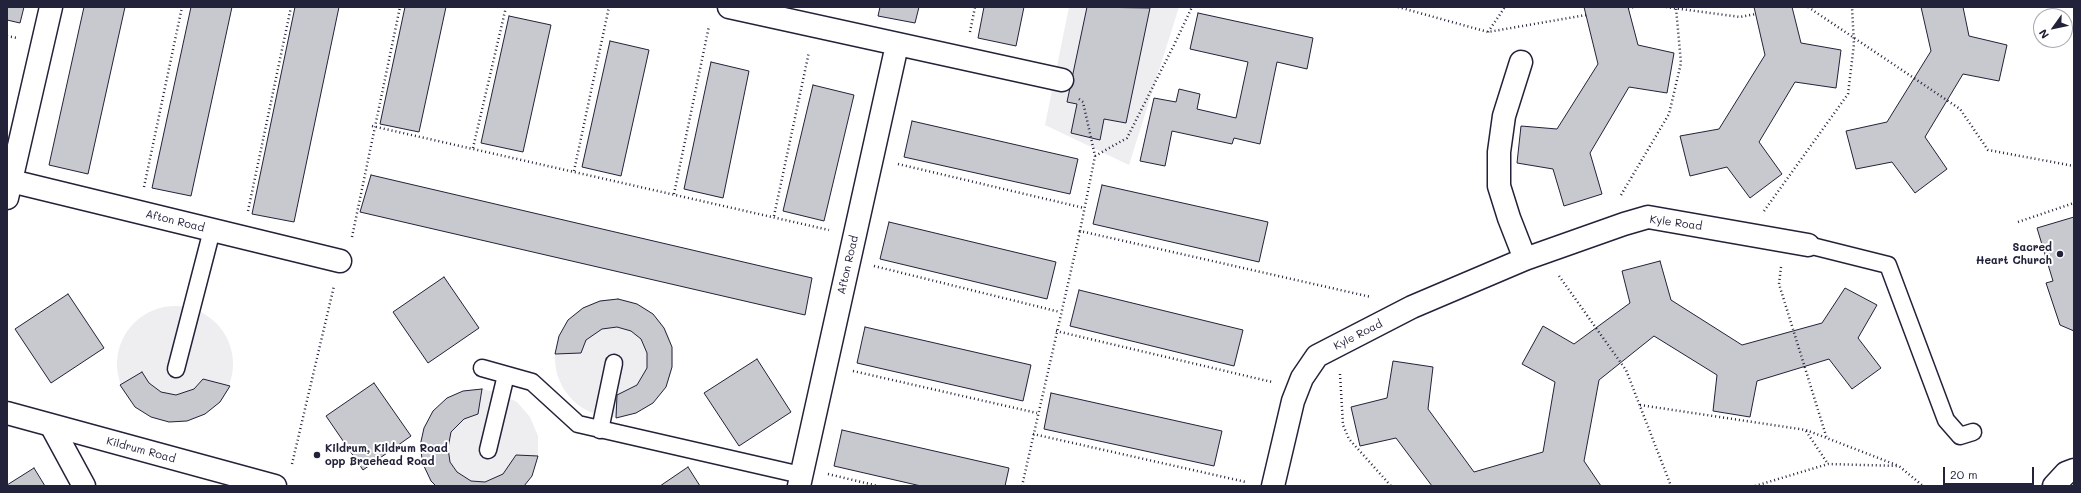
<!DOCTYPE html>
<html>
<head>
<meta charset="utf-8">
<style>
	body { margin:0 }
	#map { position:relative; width:2081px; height:493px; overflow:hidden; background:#fff; font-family:Mali,sans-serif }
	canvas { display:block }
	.frame { position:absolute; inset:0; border:8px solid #22223b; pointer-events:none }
	.north { position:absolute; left:2033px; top:8px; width:40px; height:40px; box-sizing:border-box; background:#fff; border:1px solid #a7a7b1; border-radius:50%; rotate:237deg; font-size:11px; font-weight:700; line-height:16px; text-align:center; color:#22223b }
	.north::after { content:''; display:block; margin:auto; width:14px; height:18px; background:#22223b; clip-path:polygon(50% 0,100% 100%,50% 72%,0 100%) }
	.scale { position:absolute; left:1943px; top:467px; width:91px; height:18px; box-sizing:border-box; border:2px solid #22223b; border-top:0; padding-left:5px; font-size:12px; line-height:14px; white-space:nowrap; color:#22223b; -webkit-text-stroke:3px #fff; paint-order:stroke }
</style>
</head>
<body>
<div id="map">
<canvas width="2081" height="493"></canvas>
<div class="frame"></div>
<div class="north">N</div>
<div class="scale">20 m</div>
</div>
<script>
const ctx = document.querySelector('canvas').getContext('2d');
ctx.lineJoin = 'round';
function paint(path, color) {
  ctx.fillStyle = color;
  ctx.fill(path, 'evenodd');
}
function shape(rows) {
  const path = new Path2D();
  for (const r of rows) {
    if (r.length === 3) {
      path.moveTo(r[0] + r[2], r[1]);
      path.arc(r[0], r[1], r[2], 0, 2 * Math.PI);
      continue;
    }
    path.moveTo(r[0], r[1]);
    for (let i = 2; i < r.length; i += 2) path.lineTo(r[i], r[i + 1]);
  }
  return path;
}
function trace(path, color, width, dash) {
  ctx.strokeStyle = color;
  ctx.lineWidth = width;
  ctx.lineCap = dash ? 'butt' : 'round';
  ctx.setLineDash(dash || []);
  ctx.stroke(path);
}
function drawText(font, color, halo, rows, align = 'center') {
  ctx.font = font + ' Mali,sans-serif';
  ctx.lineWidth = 4;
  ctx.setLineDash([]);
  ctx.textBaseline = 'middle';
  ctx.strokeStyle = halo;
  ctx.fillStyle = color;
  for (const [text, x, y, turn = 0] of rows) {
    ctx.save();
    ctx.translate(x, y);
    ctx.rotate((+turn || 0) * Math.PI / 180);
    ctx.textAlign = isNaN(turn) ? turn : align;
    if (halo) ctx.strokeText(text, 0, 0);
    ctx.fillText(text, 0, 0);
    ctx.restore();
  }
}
paint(shape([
	[1069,7,1179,7,1129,165,1045,125],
	[614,358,59],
	[175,364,58],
	[482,389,500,393,517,402,530,417,538,436,538,456,532,476,524,486,436,486,431,481,423,464,420,446,424,428,433,411,447,398,463,391]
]), '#eeeef1');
const building = shape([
	[7,7,24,7,20,23,7,20,7,7],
	[84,7,125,7,88,174,49,165,84,7],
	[191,7,232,7,191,196,152,188,191,7],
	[295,7,339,7,294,222,252,214,295,7],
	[405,7,446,7,419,132,380,124,405,7],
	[880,7,919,7,915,23,878,16,880,7],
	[984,7,1024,7,1016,46,978,38,984,7],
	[1087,7,1150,8,1126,123,1104,119,1100,140,1071,133,1077,104,1067,102,1087,7],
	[1584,7,1628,7,1638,45,1674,53,1667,93,1629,87,1590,153,1602,194,1564,206,1553,169,1517,163,1521,126,1557,129,1598,64,1584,7],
	[1754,7,1792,7,1801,43,1841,50,1836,88,1795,82,1759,142,1782,174,1750,198,1727,167,1690,176,1680,136,1719,129,1765,55,1754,7],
	[1921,7,1963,7,1969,36,2007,45,1999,81,1963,74,1925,137,1947,169,1915,193,1892,162,1856,169,1846,131,1887,122,1931,51,1921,7],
	[1198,13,1313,38,1307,69,1277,62,1260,144,1234,138,1232,144,1172,131,1165,166,1140,161,1154,98,1176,102,1179,89,1200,94,1197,109,1236,118,1248,62,1190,49,1198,13],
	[509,16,551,25,523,152,481,143,509,16],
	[610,41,649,50,621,176,582,167,610,41],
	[711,62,749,71,723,198,684,189,711,62],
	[813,85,854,95,824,221,783,211,813,85],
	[912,121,1078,159,1070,194,904,157,912,121],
	[371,175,812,278,805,315,360,212,371,175],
	[1102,185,1268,222,1259,262,1093,224,1102,185],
	[2074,217,2074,331,2060,325,2046,283,2053,281,2037,228,2074,217],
	[889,222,1056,262,1047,299,880,259,889,222],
	[1660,261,1671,300,1742,345,1822,323,1845,288,1877,305,1858,338,1881,368,1852,389,1829,359,1757,381,1750,417,1713,411,1717,375,1654,336,1599,380,1584,461,1601,486,1432,486,1396,438,1360,446,1351,407,1387,398,1393,361,1433,367,1428,409,1474,472,1543,452,1555,382,1522,364,1543,326,1574,344,1630,303,1622,271,1660,261],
	[444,277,479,328,428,363,393,312,444,277],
	[1079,290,1243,330,1234,366,1070,326,1079,290],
	[68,294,104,348,51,383,15,329,68,294],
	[618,299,637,304,653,314,664,328,672,347,672,367,666,387,653,403,636,413,616,418,617,395,637,385,647,368,647,353,641,339,631,331,617,327,602,329,586,340,581,353,555,354,559,336,568,320,583,308,600,301,618,299],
	[865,327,1031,365,1023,401,857,363,865,327],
	[757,359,791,412,739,446,704,393,757,359],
	[142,372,149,383,161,392,176,395,194,389,203,379,230,386,220,402,205,414,187,421,169,422,151,417,135,407,120,385,142,372],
	[374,383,411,436,363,470,326,416,374,383],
	[482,389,478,414,464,419,451,432,448,448,450,462,457,472,471,481,485,482,503,474,516,455,538,456,532,476,524,486,436,486,431,481,423,464,420,446,424,428,433,411,447,398,463,391,482,389],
	[1051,393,1222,431,1214,466,1044,429,1051,393],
	[842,430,1009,468,1005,486,921,486,834,466,842,430],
	[688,467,700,486,660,486,688,467],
	[34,468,45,486,7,486,7,485,34,468]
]);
paint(building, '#c8c8cf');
trace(building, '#22223b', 1);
const lane = shape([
	[1808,245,1888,265,1946,420,1960,436,1973,432],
	[482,368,532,382,578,424,801,475],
	[176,369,212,230],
	[600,430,614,363],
	[488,450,506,375]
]);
const street = shape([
	[729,7,1062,80],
	[1521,62,1504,116,1499,152,1499,186,1509,218,1525,259],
	[11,181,340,261],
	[7,198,51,7],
	[52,427,84,486],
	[799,486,897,45],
	[1273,486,1293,401,1302,378,1317,356,1412,307,1525,259,1624,224,1648,217,1808,245],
	[2054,486,2066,473,2074,470]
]);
const secondary = shape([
	[7,413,275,486]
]);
trace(lane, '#22223b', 19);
trace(street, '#22223b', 25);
trace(secondary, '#22223b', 25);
trace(shape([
	[1398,7,1488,32,1586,15],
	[1666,7,1740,17,1756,14],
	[1808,7,1960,109,1988,150,2074,166],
	[1628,8,1634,7],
	[970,32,975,7],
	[1488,32,1505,7],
	[7,36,17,38],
	[1079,99,1083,102,1095,156,1080,231,1371,297],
	[372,126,829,230],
	[473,148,506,7],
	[1095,156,1127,138,1174,45,1192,7],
	[898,164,1084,208],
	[574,171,609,7],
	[144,187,182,7],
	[674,194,709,26],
	[1621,195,1669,114,1681,63,1676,8],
	[248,211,291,7],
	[1764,211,1848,94,1854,44,1852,7],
	[774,216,809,52],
	[2018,222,2074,203],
	[352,237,400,7],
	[874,266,1060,312],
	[1781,267,1779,284,1827,439],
	[1559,276,1626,370,1671,486],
	[1056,331,1272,382],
	[853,371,1037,413],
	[1340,374,1343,425,1349,439,1391,486],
	[1640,405,1806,430,1899,466],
	[1806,431,1828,464],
	[1033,434,1246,482],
	[292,464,334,286],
	[828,474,878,486],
	[1022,486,1080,231],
	[1755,486,1828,464,1899,466,1923,486]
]), '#22223b', 2.5, [1, 3]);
trace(lane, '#fff', 16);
trace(street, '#fff', 22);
trace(secondary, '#fff', 22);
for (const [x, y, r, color] of [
	[2060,254,4,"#22223b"],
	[317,455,4,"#22223b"]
]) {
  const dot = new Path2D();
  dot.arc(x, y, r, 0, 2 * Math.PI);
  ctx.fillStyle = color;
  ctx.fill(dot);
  trace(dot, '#fff', 1.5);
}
drawText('11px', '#22223b', '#fff', [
	["Afton Road",175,221,14],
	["Kyle Road",1676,223,8],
	["Afton Road",848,265,-77],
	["Kyle Road",1358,335,-27],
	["Kildrum Road",141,450,15]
]);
drawText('bold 11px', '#22223b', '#fff', [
	["Sacred",2052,248],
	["Heart Church",2052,261],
	["Kildrum, Kildrum Road",325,449,"left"],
	["opp Braehead Road",325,462,"left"]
], 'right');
</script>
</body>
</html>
